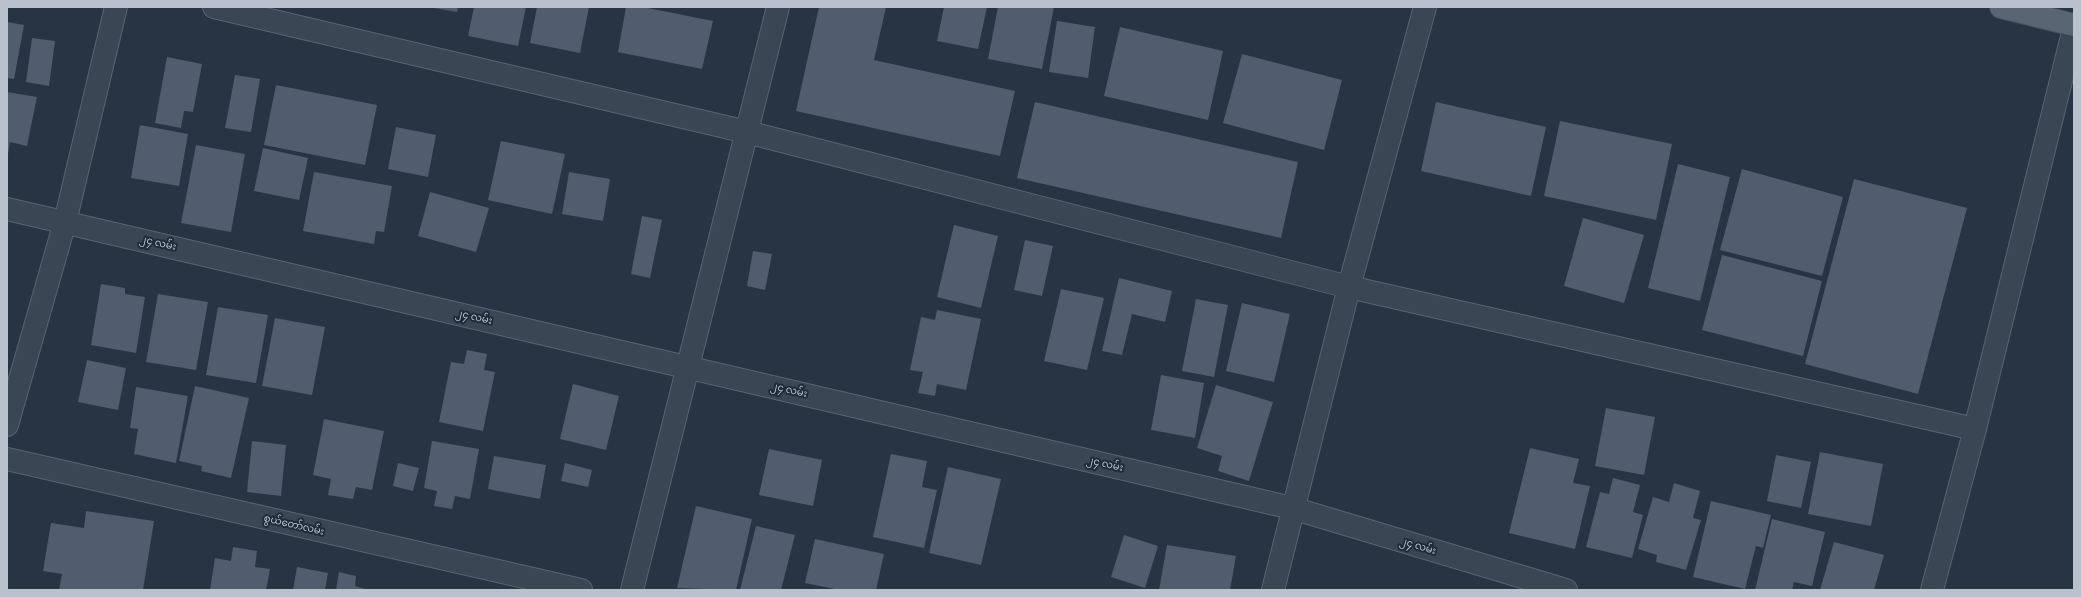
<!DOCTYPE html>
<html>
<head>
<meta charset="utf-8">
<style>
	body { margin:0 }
	#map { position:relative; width:2081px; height:597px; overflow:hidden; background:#263443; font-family:"Public Sans",sans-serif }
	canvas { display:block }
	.frame { position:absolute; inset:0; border:8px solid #b8c1cc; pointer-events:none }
</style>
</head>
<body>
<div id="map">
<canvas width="2081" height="597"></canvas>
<div class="frame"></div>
</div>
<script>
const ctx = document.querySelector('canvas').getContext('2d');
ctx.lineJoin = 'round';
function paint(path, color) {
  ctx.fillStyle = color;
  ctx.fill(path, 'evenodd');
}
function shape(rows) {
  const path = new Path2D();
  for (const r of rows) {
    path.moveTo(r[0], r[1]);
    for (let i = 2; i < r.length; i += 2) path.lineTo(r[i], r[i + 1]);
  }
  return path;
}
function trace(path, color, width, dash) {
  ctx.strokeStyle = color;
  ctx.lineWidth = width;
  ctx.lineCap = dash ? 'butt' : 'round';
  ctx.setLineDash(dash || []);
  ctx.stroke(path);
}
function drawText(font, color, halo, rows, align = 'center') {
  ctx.font = font + ' "Public Sans","Noto Sans Myanmar",sans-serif';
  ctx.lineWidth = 4;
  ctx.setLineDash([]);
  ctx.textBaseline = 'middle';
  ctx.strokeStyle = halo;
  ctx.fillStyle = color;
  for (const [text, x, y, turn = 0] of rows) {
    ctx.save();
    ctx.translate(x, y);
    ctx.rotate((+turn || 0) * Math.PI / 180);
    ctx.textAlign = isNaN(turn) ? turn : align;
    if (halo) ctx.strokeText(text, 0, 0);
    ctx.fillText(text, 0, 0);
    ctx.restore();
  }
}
paint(shape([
	[428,7,458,7,457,12],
	[474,7,526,7,518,46,468,36],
	[537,7,589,7,580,53,530,43],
	[626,7,643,7,713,21,702,69,618,52],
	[819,7,886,7,874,60,1015,91,1000,156,796,111],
	[944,7,987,7,978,49,937,41],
	[998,7,1054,7,1042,69,988,59],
	[1057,21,1095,27,1088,78,1049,72],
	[7,22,24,25,14,79,7,78],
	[1120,27,1223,51,1208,120,1104,96],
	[32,38,55,41,49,86,26,82],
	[1242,54,1342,80,1324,150,1223,123],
	[167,57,202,64,193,112,184,111,181,128,155,123],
	[235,75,260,79,251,132,225,128],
	[276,85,377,105,365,165,264,145],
	[7,92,37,97,27,146,10,142,8,154],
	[1035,102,1298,162,1281,238,1017,178],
	[1436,102,1546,127,1531,196,1421,171],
	[1560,121,1672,144,1656,220,1544,196],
	[140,125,188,134,179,186,131,178],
	[396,127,436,135,428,177,388,169],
	[501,141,565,154,552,214,488,200],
	[196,145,245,154,231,232,181,223],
	[263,148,308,158,299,200,254,191],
	[1678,164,1730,177,1700,301,1648,288],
	[1742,169,1843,197,1822,276,1720,250],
	[314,172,392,186,384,232,376,231,374,244,303,231],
	[569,172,610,179,603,221,562,214],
	[1854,179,1967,208,1918,394,1805,364],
	[430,192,489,208,476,252,418,236],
	[642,216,662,220,650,278,631,274],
	[1583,218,1644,235,1624,303,1564,286],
	[954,225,998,236,981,308,937,297],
	[1025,240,1053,246,1042,296,1014,290],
	[753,251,772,254,765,290,747,286],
	[1722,255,1822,281,1803,356,1702,330],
	[1119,278,1172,291,1165,322,1132,314,1122,355,1102,351],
	[101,284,125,288,125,294,145,297,136,353,91,345],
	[1061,289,1104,298,1087,370,1044,361],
	[158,294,208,302,196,370,146,362],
	[1196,299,1228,305,1214,377,1182,371],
	[1242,303,1290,314,1274,382,1226,371],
	[218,307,268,315,256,383,206,375],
	[937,310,981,319,966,390,937,384,935,396,918,393,923,372,910,370,921,317,935,320],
	[275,318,325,327,312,395,262,386],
	[467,350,487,354,484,370,495,372,483,431,439,422,451,362,464,364],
	[87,360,126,368,118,410,78,402],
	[1161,375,1204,383,1195,438,1151,430],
	[573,384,619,396,606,450,560,439],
	[1216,385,1273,402,1249,481,1218,471,1222,456,1197,448],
	[195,386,249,398,231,478,201,471,202,466,179,461],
	[136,387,188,396,176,463,134,454,138,429,130,428],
	[1606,408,1655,417,1644,475,1595,466],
	[324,419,384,431,372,490,356,487,353,499,328,495,331,479,313,475],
	[252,441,286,445,281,496,247,492],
	[432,441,479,449,470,499,455,496,452,509,434,506,437,491,424,488],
	[1530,448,1579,459,1573,483,1590,486,1575,549,1509,533],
	[769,449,822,460,813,506,759,495],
	[1820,452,1883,464,1871,526,1808,514],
	[891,454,927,461,922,487,937,490,924,548,873,537],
	[1776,455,1811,462,1801,508,1767,501],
	[494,456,546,465,540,499,488,489],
	[398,463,419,468,413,491,393,486],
	[565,463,592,470,588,487,561,481],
	[948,467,1001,479,981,565,929,553],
	[1613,478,1640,485,1633,512,1643,515,1632,558,1586,547,1600,492,1609,494],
	[1674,483,1700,491,1693,518,1701,520,1686,570,1656,562,1657,555,1638,549,1653,497,1669,502],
	[1711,501,1771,515,1763,548,1756,546,1745,589,1693,577],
	[696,506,752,519,736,590,677,588],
	[86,511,154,521,143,590,59,590,62,574,43,571,51,523,84,528],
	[1772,519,1825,532,1812,586,1794,582,1792,590,1755,590],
	[756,526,795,535,781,590,740,590],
	[1124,535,1158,546,1145,588,1111,577],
	[815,539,884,554,876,590,839,590,805,583],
	[1834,542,1884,555,1874,590,1820,590],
	[1167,545,1236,556,1230,590,1159,590],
	[233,547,257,551,255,567,270,569,266,590,210,590,215,558,231,561],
	[297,567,328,573,325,590,293,590],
	[339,572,356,576,355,586,369,590,336,590]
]), '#4f5d6e');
const street = shape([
	[214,7,747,132,1349,287,1975,429],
	[7,209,1292,508,1566,590],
	[7,425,65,222,116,7],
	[7,459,581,590],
	[632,590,778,7],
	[1273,590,1349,287,1425,7],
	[1932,590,1975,429,2074,28]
]);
const primary = shape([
	[2001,7,2074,25]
]);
trace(street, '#596470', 24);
trace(primary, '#444f5c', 24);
trace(street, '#3a4653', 22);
trace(primary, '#586573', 22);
drawText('10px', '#b8c1cc', '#1f2b38', [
	["၂၄ လမ်း",158,243,13],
	["၂၄ လမ်း",474,317,13],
	["၂၄ လမ်း",789,390,13],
	["၂၄ လမ်း",1105,464,13],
	["စွယ်တော်လမ်း",294,525,13],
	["၂၄ လမ်း",1418,546,17]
]);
</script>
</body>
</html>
